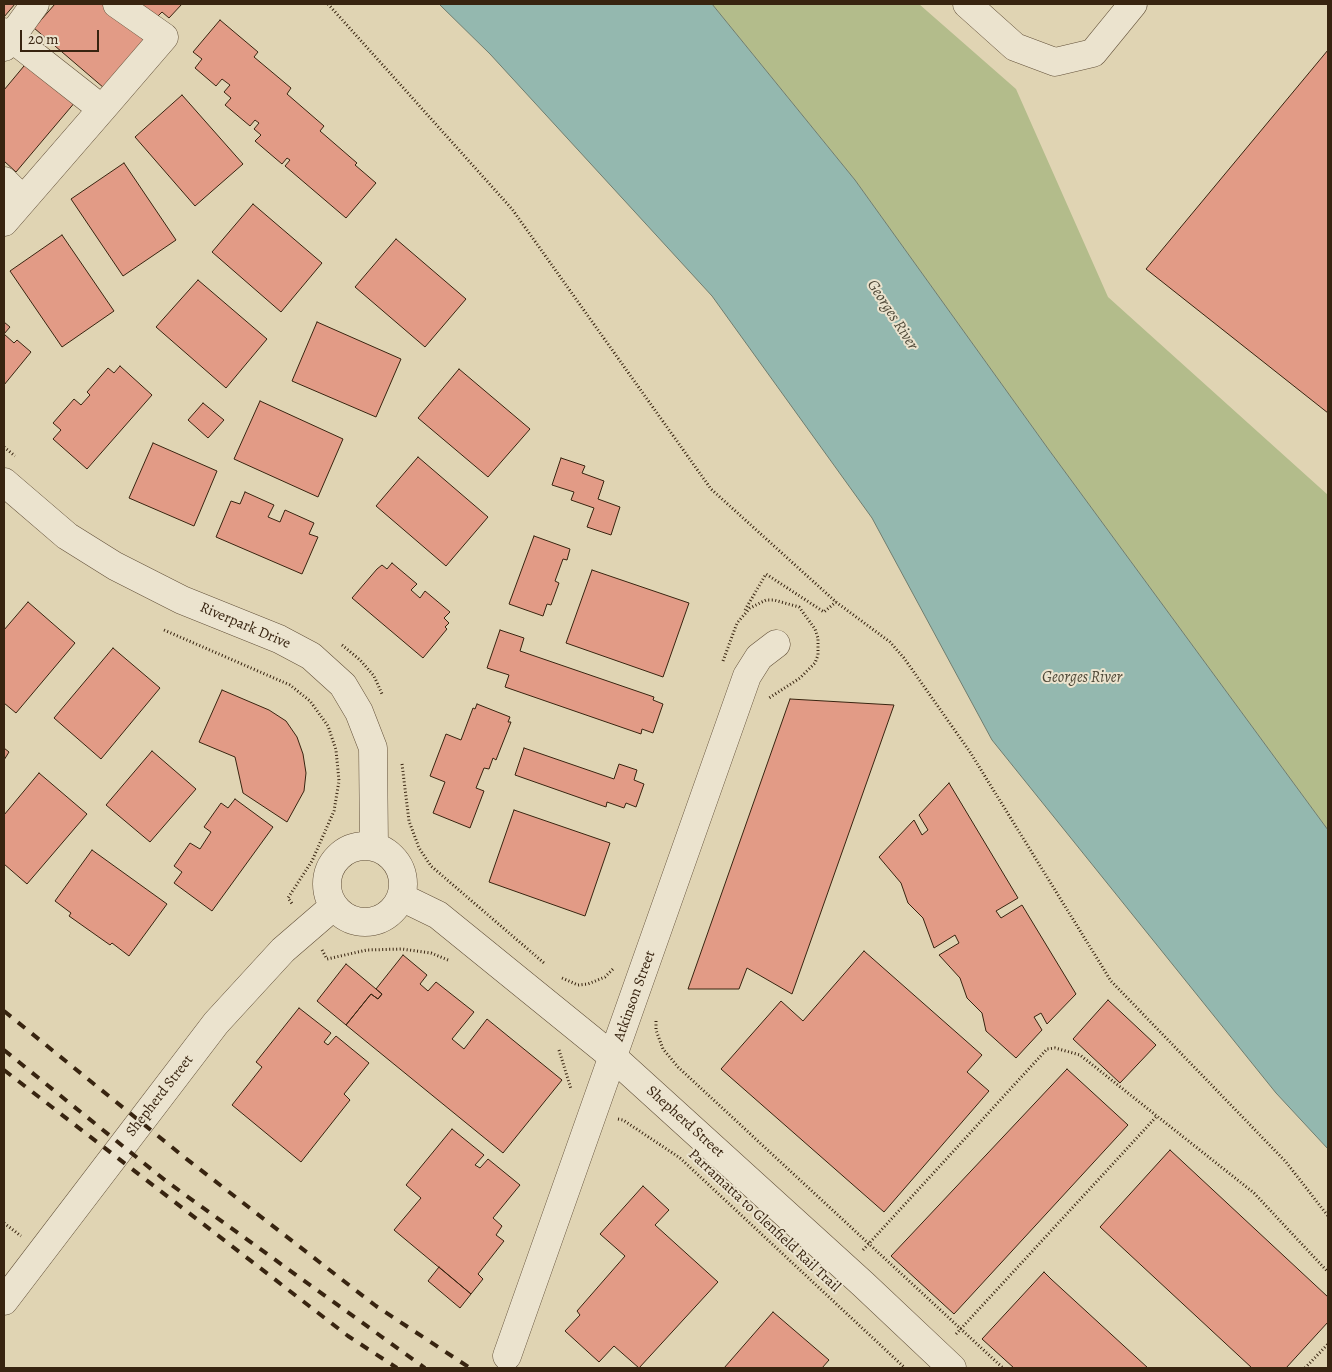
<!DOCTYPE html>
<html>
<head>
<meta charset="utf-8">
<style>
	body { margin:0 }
	#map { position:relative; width:1332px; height:1372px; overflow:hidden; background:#e0d4b3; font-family:Alegreya,serif }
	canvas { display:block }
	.frame { position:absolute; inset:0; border:5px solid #382410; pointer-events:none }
	.scale { position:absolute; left:20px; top:30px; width:79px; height:22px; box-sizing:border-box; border:2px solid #382410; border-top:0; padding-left:6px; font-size:15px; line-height:18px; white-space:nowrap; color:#382410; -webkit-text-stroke:4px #ebe3ce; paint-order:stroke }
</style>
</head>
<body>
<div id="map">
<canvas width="1332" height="1372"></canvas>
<div class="frame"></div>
<div class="scale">20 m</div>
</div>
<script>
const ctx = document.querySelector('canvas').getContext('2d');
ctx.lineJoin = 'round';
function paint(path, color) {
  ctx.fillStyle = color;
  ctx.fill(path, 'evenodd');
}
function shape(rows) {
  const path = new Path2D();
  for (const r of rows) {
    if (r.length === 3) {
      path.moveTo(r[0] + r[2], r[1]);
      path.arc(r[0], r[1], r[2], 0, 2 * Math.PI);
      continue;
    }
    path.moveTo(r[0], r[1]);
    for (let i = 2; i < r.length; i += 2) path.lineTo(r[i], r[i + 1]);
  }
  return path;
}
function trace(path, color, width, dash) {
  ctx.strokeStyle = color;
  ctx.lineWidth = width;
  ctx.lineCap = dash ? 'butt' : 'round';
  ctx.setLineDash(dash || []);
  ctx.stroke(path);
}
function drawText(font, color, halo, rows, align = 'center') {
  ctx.font = font + ' Alegreya,serif';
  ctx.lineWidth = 4;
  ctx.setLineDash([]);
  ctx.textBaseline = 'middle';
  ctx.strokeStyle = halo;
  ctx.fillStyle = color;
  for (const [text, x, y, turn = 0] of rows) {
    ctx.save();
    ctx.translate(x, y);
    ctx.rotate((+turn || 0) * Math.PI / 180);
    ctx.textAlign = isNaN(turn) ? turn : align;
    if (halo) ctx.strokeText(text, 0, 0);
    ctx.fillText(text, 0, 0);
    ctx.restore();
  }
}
paint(shape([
	[712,4,919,4,1016,89,1108,297,1328,495,1328,830,1049,450,855,180]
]), '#b3bc8b');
const water = shape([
	[439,4,712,4,855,180,1049,450,1328,830,1328,1149,1276,1093,992,740,872,518,712,296,490,54,439,4]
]);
paint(water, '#94b8af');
trace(water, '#6f7d6f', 1);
const building = shape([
	[4,4,15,4,4,17,4,4],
	[55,4,102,4,144,40,104,88,34,28,55,4],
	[139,4,182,4,169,18,162,12,156,18,139,4],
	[220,20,258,52,254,57,291,88,287,94,324,126,320,131,357,163,355,165,376,183,346,218,285,166,290,160,287,158,282,164,255,141,261,135,254,129,259,123,255,120,250,126,225,105,231,98,224,92,230,85,222,79,216,86,195,68,202,59,193,52,220,20],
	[1328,50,1328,413,1146,269,1328,50],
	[29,60,76,101,16,172,4,161,4,90,29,60],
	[182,95,243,164,195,206,135,137,182,95],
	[124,163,176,240,123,276,71,199,124,163],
	[253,204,322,263,281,312,212,252,253,204],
	[62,235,114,311,62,347,10,271,62,235],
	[396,239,466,299,425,347,355,287,396,239],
	[198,280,267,339,226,388,156,327,198,280],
	[4,322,10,327,4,334,14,343,17,340,31,352,4,385,4,322],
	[317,322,401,359,376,417,292,381,317,322],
	[120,366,152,395,87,469,53,439,61,430,53,423,74,399,81,405,90,395,87,392,108,368,114,373,120,366],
	[459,369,530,429,488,477,418,418,459,369],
	[260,401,343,439,318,497,234,459,260,401],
	[203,403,224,420,208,438,188,420,203,403],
	[153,443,217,471,194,526,129,498,153,443],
	[418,457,488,517,446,566,376,506,418,457],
	[561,458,585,466,582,473,604,481,598,499,620,507,611,535,587,527,594,508,571,500,574,492,552,485,561,458],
	[245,492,274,505,268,517,280,522,285,510,314,523,309,534,318,537,302,574,216,537,231,501,240,504,245,492],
	[534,536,570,549,567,560,563,559,555,581,559,583,551,605,547,604,543,616,509,604,534,536],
	[392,563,417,584,411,590,420,598,425,591,450,612,444,618,449,623,445,627,447,629,423,658,352,598,377,569,382,565,387,569,392,563],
	[592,570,689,603,663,677,566,643,592,570],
	[28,602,75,643,16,713,4,703,4,630,28,602],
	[500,630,524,638,520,651,654,697,653,700,663,704,653,733,642,729,641,734,505,687,509,675,487,668,500,630],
	[113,648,160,688,101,759,54,718,113,648],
	[222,690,269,710,286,721,297,737,303,754,306,773,304,791,287,822,243,793,235,757,199,742,222,690],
	[790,699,894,705,792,994,747,968,739,989,688,989,790,699],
	[477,704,510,717,508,722,511,722,496,760,493,758,489,769,484,768,476,788,484,791,470,828,433,813,445,782,430,776,446,734,461,740,473,708,475,709,477,704],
	[4,748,9,752,4,760,4,748],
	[524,748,614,779,619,764,637,770,634,780,644,784,636,807,626,803,624,808,607,802,606,807,515,775,524,748],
	[152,751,196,789,150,842,106,805,152,751],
	[39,773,87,814,27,884,4,864,4,815,39,773],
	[949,783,1018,898,996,911,1001,918,1022,905,1076,994,1047,1024,1041,1013,1034,1017,1042,1030,1016,1058,986,1031,982,1013,967,998,960,978,939,955,959,943,955,935,934,948,923,918,908,903,901,883,879,857,914,820,922,835,928,830,919,815,949,783],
	[235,799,273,827,212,911,174,883,182,872,174,866,190,843,200,849,211,832,204,827,221,803,228,808,235,799],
	[514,810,610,843,585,916,489,882,514,810],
	[92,850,167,904,129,956,112,943,110,945,69,916,71,913,55,901,92,850],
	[864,951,982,1055,967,1072,989,1091,884,1212,721,1069,781,1001,803,1021,864,951],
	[403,955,427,975,420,984,428,991,436,982,474,1012,452,1039,464,1049,487,1019,562,1080,503,1153,346,1025,371,994,378,999,382,994,376,989,403,955],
	[346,964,382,994,378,999,371,994,346,1025,317,1001,346,964],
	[1108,1000,1156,1045,1120,1083,1073,1039,1108,1000],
	[299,1008,331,1033,324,1042,328,1045,336,1036,369,1063,344,1094,350,1100,301,1162,232,1105,262,1067,256,1062,299,1008],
	[1067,1069,1128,1125,954,1314,891,1256,1067,1069],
	[452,1129,484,1155,475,1165,480,1168,488,1159,520,1185,493,1218,502,1226,496,1235,504,1241,478,1274,483,1279,471,1294,394,1230,421,1198,406,1185,452,1129],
	[1170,1150,1328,1297,1328,1322,1286,1368,1252,1368,1100,1227,1170,1150],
	[643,1186,669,1210,655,1225,718,1282,639,1368,614,1346,599,1362,565,1331,580,1315,577,1311,625,1256,600,1234,643,1186],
	[439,1267,471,1294,460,1308,428,1281,439,1267],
	[1044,1272,1051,1279,1148,1368,1014,1368,982,1339,1044,1272],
	[773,1312,829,1360,822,1368,724,1368,773,1312]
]);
paint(building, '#e29b86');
trace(building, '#382410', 1);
const minor = shape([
	[967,4,1015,47,1055,62,1093,53,1133,4],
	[4,32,102,109,4,222],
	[4,47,35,4],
	[102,109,164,37,117,4],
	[4,181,23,200],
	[4,482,67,536,115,566,182,600,279,639,311,656,343,685,359,712,373,748,374,846],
	[365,884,38],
	[401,897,438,915,613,1057,863,1284,952,1368],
	[4,1301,216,1023,283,950,334,906],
	[507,1356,747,676,759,657,776,644]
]);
trace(minor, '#625039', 29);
trace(shape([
	[328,4,512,209,711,489,836,602,890,642,904,658,970,752,1111,981,1286,1162,1328,1216],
	[4,447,15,456],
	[745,610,766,574,824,612,836,602],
	[164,630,290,685,310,701,328,726,336,750,339,781,334,811,312,861,288,898,293,905],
	[342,645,360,660,374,676,382,694],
	[723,661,737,623,750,608,766,600,774,600,799,607,815,629,818,638,818,655,815,663,800,678,769,698],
	[402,764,409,821,419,848,431,866,544,963],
	[322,950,327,959,367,950,402,949,431,953,448,960],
	[562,978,578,985,588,984,605,977,614,968],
	[656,1021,656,1030,663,1049,678,1067,1003,1368],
	[559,1050,571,1089],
	[618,1119,623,1120,680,1158,905,1368],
	[4,1223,21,1236],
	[863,1250,1047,1049,1055,1048,1080,1055,1254,1193,1328,1272],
	[956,1334,1157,1116],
	[1305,1368,1328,1344]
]), '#382410', 3, [1, 2.5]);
trace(minor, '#ebe3ce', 28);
trace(shape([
	[4,1011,184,1157,376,1306,470,1368],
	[4,1050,166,1181,425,1368],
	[4,1070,348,1336,397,1368]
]), '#382410', 4, [9, 9]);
drawText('15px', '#382410', '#ebe3ce', [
	["Riverpark Drive",245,626,23],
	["Atkinson Street",635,996,-70],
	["Shepherd Street",160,1096,-52],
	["Shepherd Street",685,1122,42],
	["Parramatta to Glenfield Rail Trail",764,1221,43]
]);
drawText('italic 16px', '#4f4938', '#ebe3ce', [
	["Georges River",892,315,57],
	["Georges River",1082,678]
]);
</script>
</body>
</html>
